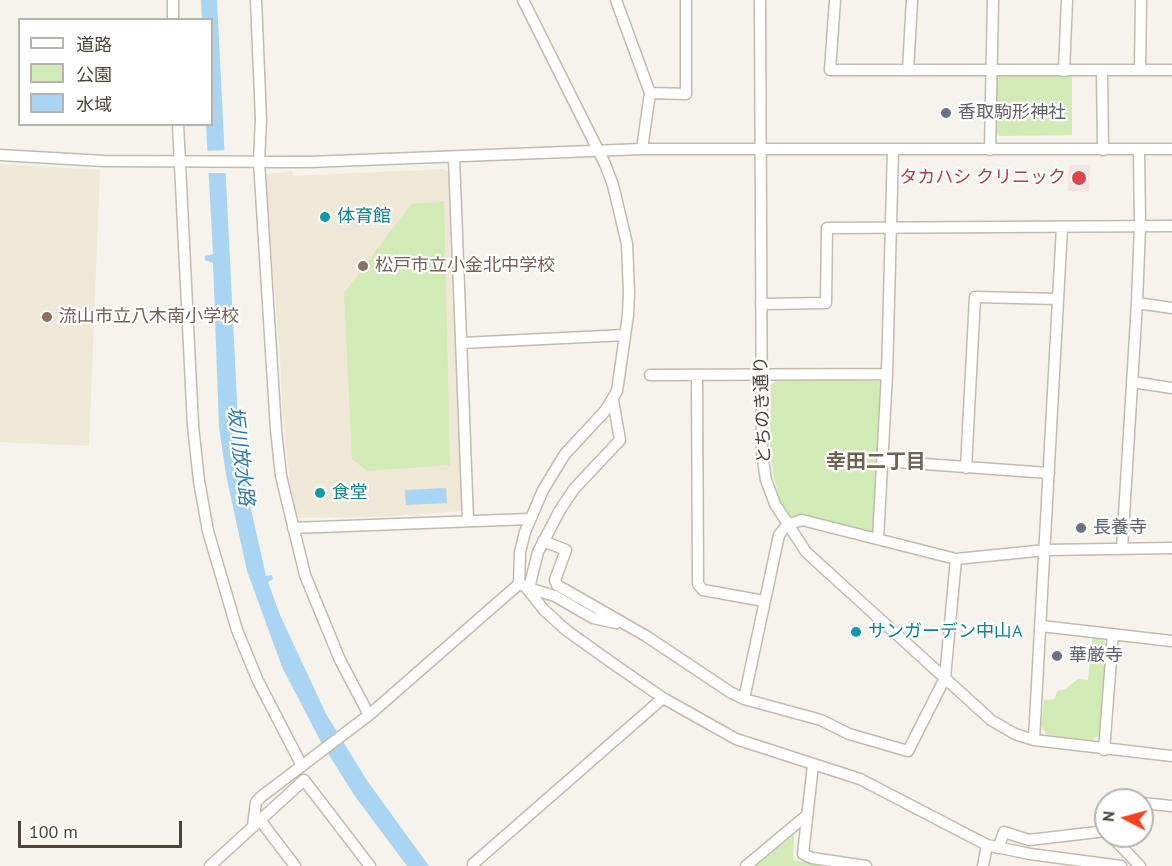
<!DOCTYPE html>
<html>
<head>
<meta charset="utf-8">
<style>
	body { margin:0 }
	#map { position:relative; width:1172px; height:866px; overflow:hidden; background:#f6f3ec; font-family:"PT Sans","Noto Sans JP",sans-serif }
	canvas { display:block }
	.legend { position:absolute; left:18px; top:18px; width:195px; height:108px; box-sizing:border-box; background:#fff; border:2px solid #b7b4b0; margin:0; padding:8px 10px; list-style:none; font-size:18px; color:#4b4439 }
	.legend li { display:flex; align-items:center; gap:12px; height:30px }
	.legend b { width:30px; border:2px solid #b7b4b0 }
	.north { position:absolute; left:1094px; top:788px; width:60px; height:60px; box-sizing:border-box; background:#fff; border:2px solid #b7b4b0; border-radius:50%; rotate:276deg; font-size:16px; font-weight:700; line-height:24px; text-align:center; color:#4b4439 }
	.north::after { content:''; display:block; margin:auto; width:21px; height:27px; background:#fc3f1d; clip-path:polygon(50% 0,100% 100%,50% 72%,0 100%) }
	.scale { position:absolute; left:18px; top:821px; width:164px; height:27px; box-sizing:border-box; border:3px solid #4b4439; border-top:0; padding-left:8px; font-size:18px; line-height:21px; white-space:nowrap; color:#4b4439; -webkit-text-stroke:4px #fff; paint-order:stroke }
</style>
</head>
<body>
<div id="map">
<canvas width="1172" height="866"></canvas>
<ul class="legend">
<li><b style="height:8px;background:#fff"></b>道路</li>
<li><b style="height:16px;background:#d2eab5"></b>公園</li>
<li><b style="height:16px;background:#a9d4f2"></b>水域</li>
</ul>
<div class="north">N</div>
<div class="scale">100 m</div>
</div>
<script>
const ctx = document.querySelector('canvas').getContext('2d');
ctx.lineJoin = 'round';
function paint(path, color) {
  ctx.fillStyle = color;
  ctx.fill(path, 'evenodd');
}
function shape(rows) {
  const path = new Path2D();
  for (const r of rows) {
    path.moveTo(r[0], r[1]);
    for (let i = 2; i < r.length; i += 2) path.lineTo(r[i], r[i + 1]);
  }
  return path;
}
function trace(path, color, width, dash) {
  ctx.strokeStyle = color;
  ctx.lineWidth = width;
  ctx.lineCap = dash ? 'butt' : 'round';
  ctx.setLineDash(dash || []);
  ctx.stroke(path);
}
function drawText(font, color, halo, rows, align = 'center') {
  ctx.font = font + ' "PT Sans","Noto Sans JP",sans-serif';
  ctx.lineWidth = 4.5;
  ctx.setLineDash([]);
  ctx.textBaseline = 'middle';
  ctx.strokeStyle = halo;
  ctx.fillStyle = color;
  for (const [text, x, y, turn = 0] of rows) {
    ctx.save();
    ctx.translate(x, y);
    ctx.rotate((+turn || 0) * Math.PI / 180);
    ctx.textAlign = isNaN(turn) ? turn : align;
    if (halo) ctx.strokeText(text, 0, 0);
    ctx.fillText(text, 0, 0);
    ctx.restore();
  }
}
paint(shape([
	[0,164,100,170,89,446,0,442],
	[443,169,450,173,463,511,383,517,297,518,290,483,282,405,280,357,265,174,292,171,293,176]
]), '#efe8d6');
paint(shape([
	[1069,165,1090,165,1089,191,1068,191]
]), '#f6e3e0');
paint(shape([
	[1072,75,1072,135,999,136,994,129,996,77,1000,75],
	[444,201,450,465,367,471,352,459,344,293,411,204],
	[777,380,881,381,876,535,803,517,784,515,774,478,770,451,771,385],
	[1095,638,1103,639,1106,645,1099,735,1091,741,1047,735,1041,726,1044,700,1055,699,1057,691,1065,689,1078,679,1088,680,1092,639],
	[794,835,793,860,825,866,756,866]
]), '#d2eab5');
paint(shape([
	[201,0,217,0,238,421,248,496,266,576,272,575,273,579,268,582,280,615,326,714,368,782,429,866,407,866,354,795,322,744,282,667,247,571,226,475,219,427,213,263,205,260,205,256,213,254,206,125,212,124,212,20,202,19],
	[446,488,447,503,406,505,405,490]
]), '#a9d4f2');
paint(shape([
	[228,150,229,173,206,173,205,151]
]), '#f6f3ec');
const minor = shape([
	[173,0,173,20],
	[256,0,261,120,259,161,276,430,281,476,305,575,340,660,369,715],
	[523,0,605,164,613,185,627,244,629,292,628,315,617,391,605,411,565,454,543,490,525,532,520,552,519,584,525,586,544,610,566,630,615,665,663,698,736,739,860,779,987,845,1030,854,1121,866],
	[616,0,650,93,642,149],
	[760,0,762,453,766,480,775,504,806,552,991,720,1015,734,1034,740,1172,756],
	[835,0,830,70,1172,70],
	[908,70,912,0],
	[1140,70,1141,0],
	[1064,71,1067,0],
	[1102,71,1103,150],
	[650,93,686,94,686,0],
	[178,124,193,426,199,481,208,531,237,630,258,681,302,766],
	[990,150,993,0],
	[0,155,104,161,309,162,642,149,1172,149],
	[454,158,468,520],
	[1137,303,1172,308],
	[761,304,826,303,827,228,1172,226],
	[462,343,625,335],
	[650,375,887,374],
	[697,375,698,584,703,590,764,601],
	[1132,382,1172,388],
	[883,461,1049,473],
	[966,468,975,297,1058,299],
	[293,528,529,519],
	[878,539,887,374,893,149],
	[543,541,566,550,555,580,557,585,646,636,730,692,744,699,821,720,849,734,908,751,945,678,956,559],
	[1122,548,1137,303,1140,226,1139,150],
	[525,587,555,596,593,618,616,623],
	[529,588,538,552,560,510,574,489,620,440,613,400],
	[1041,626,1172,641],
	[744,699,779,535,787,525,802,520,956,559,1046,550,1172,548],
	[1034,740,1062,227],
	[1104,750,1113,634],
	[813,765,803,854,812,858,866,866],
	[1142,803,1172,806],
	[260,820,295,866],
	[253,826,256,802,262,796,369,715,519,584],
	[1111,836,1140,866],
	[998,848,1004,832,1029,840,1106,831],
	[473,864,663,698],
	[210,866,304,780,370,866],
	[746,866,807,815],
	[983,866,987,845]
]);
trace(minor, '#c2bbae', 13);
trace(minor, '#fff', 10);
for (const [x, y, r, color] of [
	[946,113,6,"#6b7280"],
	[1079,178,8,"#e0444e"],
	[325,217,6,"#0f9aa8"],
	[363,266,6,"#8d6e63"],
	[47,317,6,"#8d6e63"],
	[320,493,6,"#0f9aa8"],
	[1081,528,6,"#6b7280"],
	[856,632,6,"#0f9aa8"],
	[1057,656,6,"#6b7280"]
]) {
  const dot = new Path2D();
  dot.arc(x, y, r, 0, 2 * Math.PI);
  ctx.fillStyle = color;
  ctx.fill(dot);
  trace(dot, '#fff', 2);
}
drawText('18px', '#5b616d', '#fff', [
	["香取駒形神社",958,113],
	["長養寺",1093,528],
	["華厳寺",1069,656]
], 'left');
drawText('18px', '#be3a42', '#fff', [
	["タカハシ クリニック",1066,178]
], 'right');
drawText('18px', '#0d838f', '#fff', [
	["体育館",337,217],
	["食堂",332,493],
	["サンガーデン中山A",868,632]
], 'left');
drawText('18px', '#785e54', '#fff', [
	["松戸市立小金北中学校",375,266],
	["流山市立八木南小学校",59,317]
], 'left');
drawText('18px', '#4b4439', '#fff', [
	["とちのき通り",763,410,-92]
]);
drawText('italic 20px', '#2e7ab2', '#fff', [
	["坂川放水路",240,456,83]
]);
drawText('bold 20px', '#6e6250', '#fff', [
	["幸田二丁目",876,462]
]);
</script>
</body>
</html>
